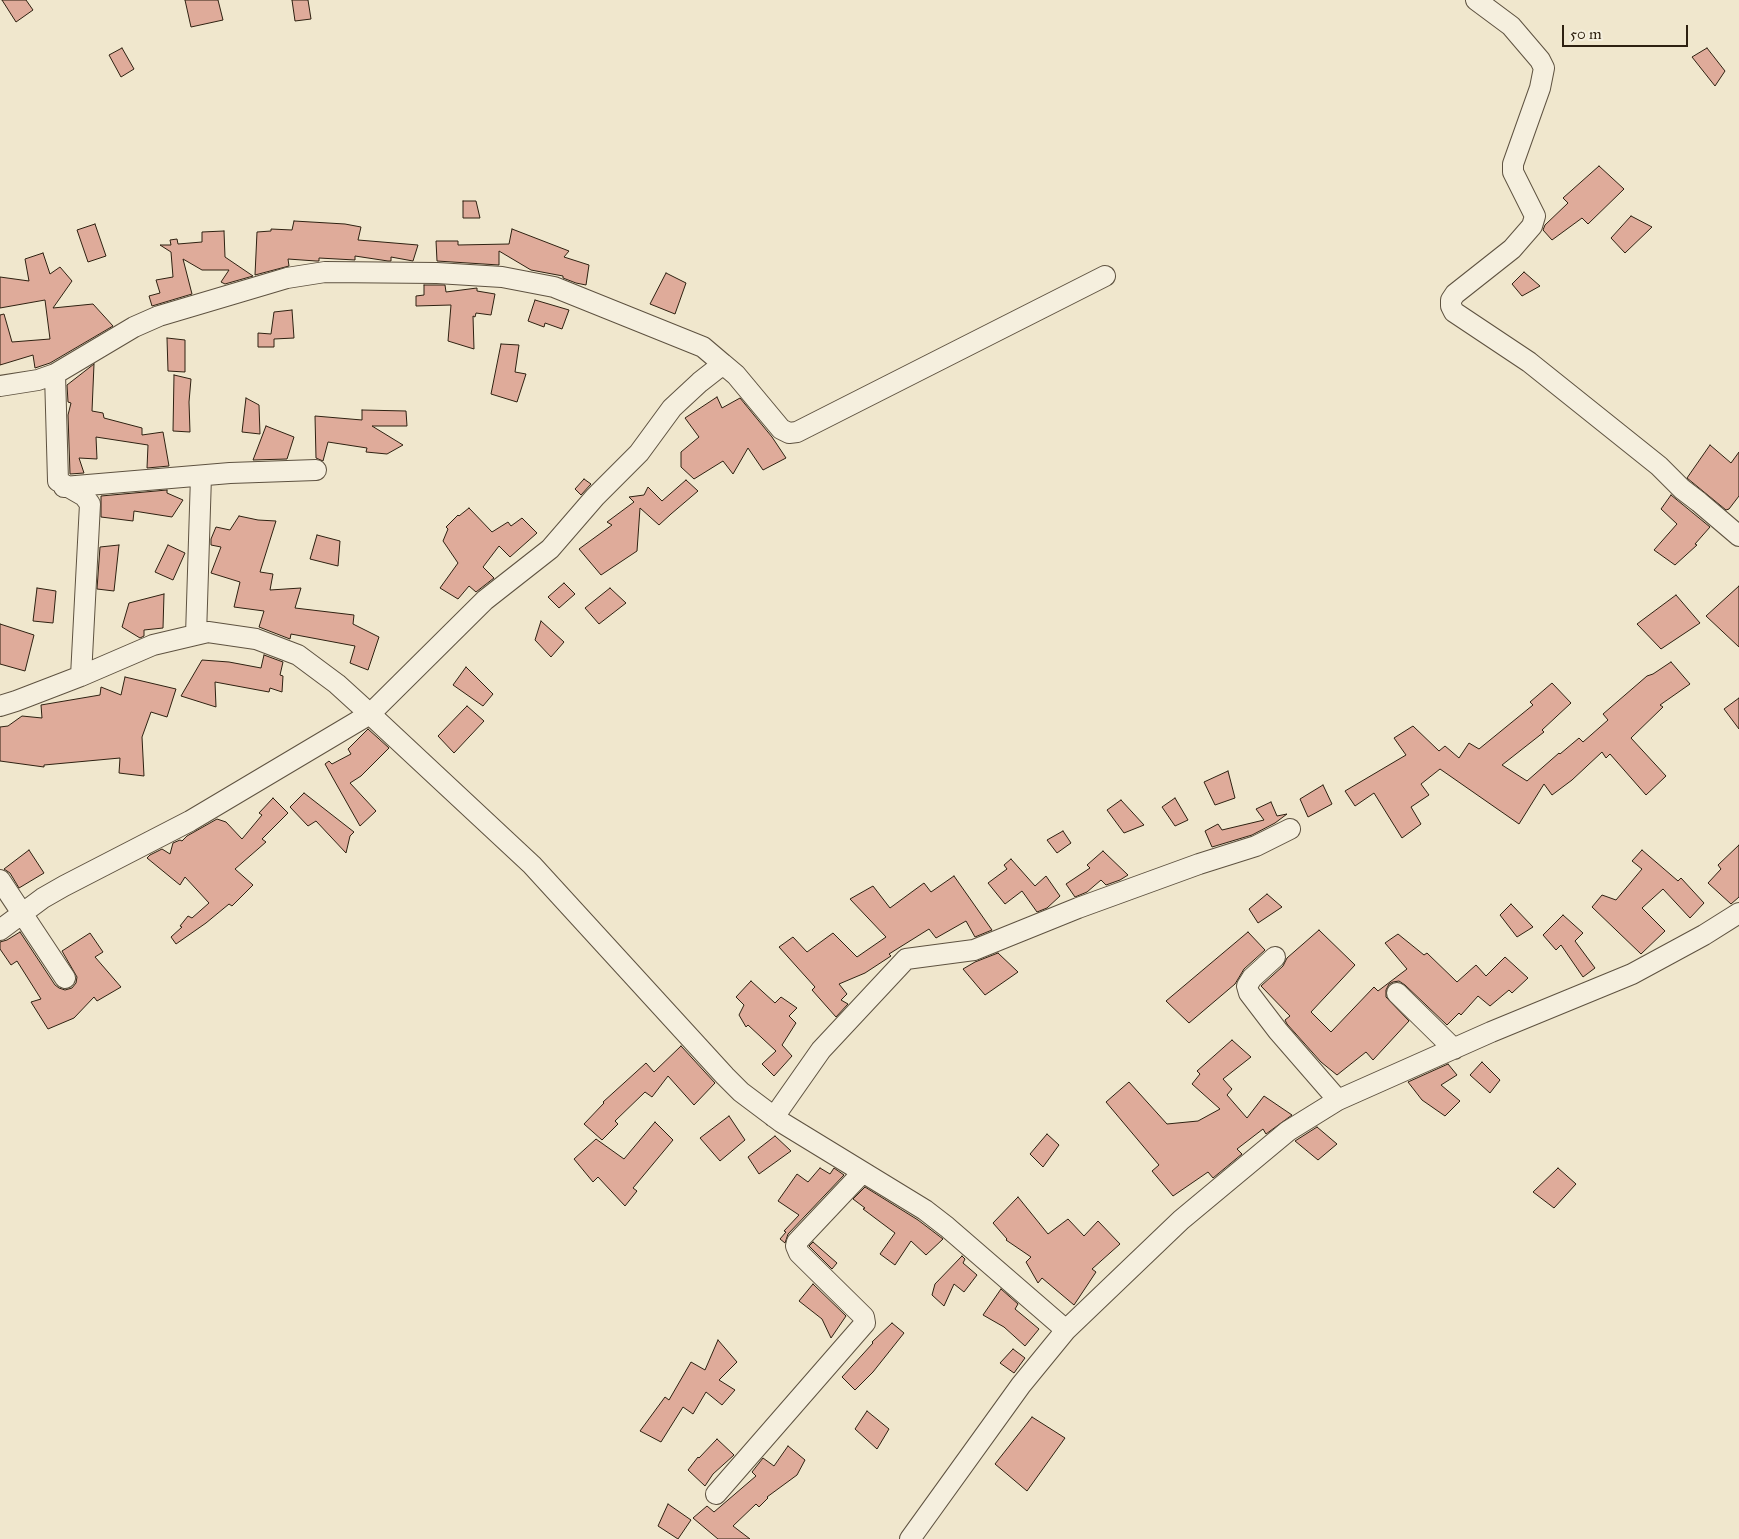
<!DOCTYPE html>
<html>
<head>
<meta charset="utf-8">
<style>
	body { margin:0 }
	#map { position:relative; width:1739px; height:1539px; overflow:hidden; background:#f0e7cd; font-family:"IM FELL Great Primer",serif }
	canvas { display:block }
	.scale { position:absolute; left:1562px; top:25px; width:126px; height:22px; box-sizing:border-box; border:2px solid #2e2111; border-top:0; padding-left:6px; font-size:15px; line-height:18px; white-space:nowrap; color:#2e2111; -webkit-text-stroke:4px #f5efde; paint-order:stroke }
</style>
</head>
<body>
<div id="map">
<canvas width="1739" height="1539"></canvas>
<div class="scale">50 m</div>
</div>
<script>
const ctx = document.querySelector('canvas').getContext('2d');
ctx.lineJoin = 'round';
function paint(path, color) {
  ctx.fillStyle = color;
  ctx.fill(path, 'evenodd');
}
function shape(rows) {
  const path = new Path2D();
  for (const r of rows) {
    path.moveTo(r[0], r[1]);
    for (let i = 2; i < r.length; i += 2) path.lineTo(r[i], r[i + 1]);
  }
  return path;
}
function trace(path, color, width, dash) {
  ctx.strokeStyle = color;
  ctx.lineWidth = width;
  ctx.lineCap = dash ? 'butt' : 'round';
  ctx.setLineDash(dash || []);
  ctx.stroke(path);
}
const building = shape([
	[2,0,26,0,33,10,16,22,2,0],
	[185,0,218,0,223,20,191,27,185,0],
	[292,0,308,0,311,19,295,21,292,0],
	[122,48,134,69,121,77,109,55,122,48],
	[1707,48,1725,71,1715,86,1692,57,1707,48],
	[1599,166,1624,189,1588,224,1582,218,1552,240,1543,230,1545,225,1568,203,1563,198,1599,166],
	[463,201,476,201,480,218,463,218,463,201],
	[1631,216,1652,227,1625,253,1611,238,1631,216],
	[294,221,345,224,361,227,358,240,418,245,413,261,391,257,391,261,388,261,355,256,355,260,319,258,319,261,316,261,288,259,289,266,255,275,257,232,271,231,271,229,292,230,294,221],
	[95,224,106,256,88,262,77,230,95,224],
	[512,229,569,251,564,257,589,265,586,285,576,283,563,278,563,276,531,270,499,251,499,265,437,261,436,241,458,241,458,245,509,244,512,229],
	[224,231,225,257,253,276,225,284,221,282,229,270,202,270,183,259,192,294,152,306,149,296,160,293,156,280,173,277,171,252,160,245,171,245,170,240,177,239,178,244,202,242,202,232,224,231],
	[43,253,50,274,60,267,72,281,53,308,93,304,113,326,50,363,35,368,33,355,0,365,0,315,4,314,12,342,50,339,45,300,0,308,0,277,29,281,25,259,43,253],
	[1524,272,1540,286,1522,296,1512,284,1524,272],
	[666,273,686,283,675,314,650,304,666,273],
	[424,285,445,285,446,292,477,288,477,291,495,294,491,315,476,313,475,317,473,316,474,349,448,341,451,305,416,306,416,296,424,295,424,285],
	[535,300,569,310,562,329,545,323,544,327,528,321,535,300],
	[292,310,294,338,274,339,274,347,258,347,258,333,271,334,274,312,292,310],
	[167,338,185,340,185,372,168,371,167,338],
	[501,344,519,345,515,372,526,374,517,402,491,394,501,344],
	[94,364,92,411,103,413,104,418,142,428,142,435,163,432,169,466,147,468,148,445,96,437,97,459,79,458,84,473,70,474,68,415,71,403,68,402,67,385,94,364],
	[174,375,191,379,189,402,190,432,173,431,174,375],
	[717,397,722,408,740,398,772,437,786,458,763,470,748,448,733,474,723,461,694,479,681,467,681,452,699,437,685,418,717,397],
	[246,398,259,405,260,434,242,432,246,398],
	[362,410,406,411,407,426,372,426,403,445,387,454,366,452,367,448,328,442,323,461,316,458,315,416,362,420,362,410],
	[266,426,294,437,287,459,253,460,266,426],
	[1710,445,1731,463,1739,452,1739,496,1729,509,1726,510,1687,478,1710,445],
	[584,479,591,484,581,495,575,489,584,479],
	[686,480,698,491,671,514,659,525,640,508,637,551,601,575,579,549,612,525,607,522,634,502,629,497,644,495,648,487,662,501,686,480],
	[167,490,167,493,183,500,172,517,134,511,133,521,101,517,101,496,167,490],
	[1671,495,1710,527,1695,544,1697,545,1675,565,1654,550,1677,524,1661,509,1671,495],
	[469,508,492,532,508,522,511,526,522,518,537,533,510,557,499,546,483,567,494,578,476,592,469,586,458,599,440,588,458,563,443,541,448,529,446,527,458,515,459,516,469,508],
	[239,516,258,520,276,521,260,572,273,574,270,590,301,588,295,608,354,615,353,624,379,637,368,670,350,663,355,646,291,634,290,639,259,627,264,611,234,607,240,582,211,573,221,547,211,545,211,539,216,527,230,530,239,516],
	[317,535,340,541,338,566,310,559,317,535],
	[119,545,114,591,97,589,100,547,119,545],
	[168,545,185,553,173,580,155,572,168,545],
	[564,583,575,594,559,608,548,597,564,583],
	[1739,586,1739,647,1706,616,1739,586],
	[37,588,56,591,53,623,33,621,37,588],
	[610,588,626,603,599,624,585,608,610,588],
	[164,594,163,628,144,630,144,636,140,638,122,627,129,603,164,594],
	[1676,595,1700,623,1661,649,1637,624,1676,595],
	[541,621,564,642,551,657,535,640,541,621],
	[0,624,34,635,25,671,0,664,0,624],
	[264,655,283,662,280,675,283,676,282,692,270,688,269,692,215,682,216,707,181,696,202,660,229,662,261,668,264,655],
	[1671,662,1690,684,1660,705,1663,707,1631,738,1666,776,1646,795,1610,754,1606,758,1602,752,1572,780,1552,795,1544,784,1519,824,1440,769,1421,784,1429,795,1411,807,1421,824,1402,838,1374,793,1355,806,1345,791,1406,755,1394,738,1413,726,1439,751,1445,746,1459,758,1469,743,1479,749,1533,705,1530,702,1552,683,1571,703,1542,730,1544,732,1502,765,1527,781,1559,753,1560,754,1579,738,1583,742,1608,720,1603,714,1647,676,1653,674,1671,662],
	[466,667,493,694,483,706,453,685,466,667],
	[125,677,176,689,167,717,151,712,142,737,144,776,119,773,120,758,44,765,44,767,0,761,0,727,8,726,22,716,42,718,41,705,100,695,101,687,121,695,125,677],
	[1739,698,1739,729,1724,709,1739,698],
	[467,706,484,721,454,753,438,736,467,706],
	[368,729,389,748,361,776,350,783,376,811,360,826,325,764,329,761,332,764,351,754,348,749,368,729],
	[1228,771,1235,798,1215,805,1204,782,1228,771],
	[1323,785,1332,804,1308,817,1300,799,1323,785],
	[304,793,354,832,350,836,346,853,316,821,308,826,290,807,304,793],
	[273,798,288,813,262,839,266,842,235,869,253,885,232,906,229,904,206,923,176,944,171,937,182,927,180,926,188,916,192,918,209,903,185,877,180,885,147,858,150,855,162,849,170,854,173,843,180,840,182,841,187,836,217,819,226,822,242,839,262,815,259,813,273,798],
	[1175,798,1188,820,1175,826,1162,807,1175,798],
	[1121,800,1144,825,1124,833,1107,810,1121,800],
	[1271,802,1277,816,1287,814,1275,823,1252,835,1212,847,1205,831,1218,824,1222,830,1264,820,1256,809,1271,802],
	[1063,831,1071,843,1057,853,1047,840,1063,831],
	[1739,845,1739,897,1731,904,1708,883,1721,869,1718,865,1739,845],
	[29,850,44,873,19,888,10,873,4,869,29,850],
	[1642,850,1678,881,1681,878,1704,903,1690,918,1663,889,1642,908,1665,931,1641,954,1592,907,1602,895,1616,900,1642,869,1632,861,1642,850],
	[1103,851,1128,875,1120,880,1106,885,1101,880,1087,892,1075,897,1066,884,1090,868,1087,865,1103,851],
	[1011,859,1035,886,1046,876,1060,896,1047,908,1037,912,1022,891,1005,904,988,883,1007,869,1004,865,1011,859],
	[954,876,992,930,975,937,966,921,936,938,929,929,889,954,891,956,865,973,839,984,847,994,841,1000,848,1004,836,1017,812,990,815,987,779,947,793,937,807,952,833,933,857,957,886,937,850,899,873,886,890,908,924,883,931,892,954,876],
	[1267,894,1282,907,1258,923,1249,909,1267,894],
	[1511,904,1533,927,1517,937,1500,915,1511,904],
	[1563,915,1583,933,1575,941,1595,968,1583,977,1561,945,1556,950,1543,935,1563,915],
	[1319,930,1355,965,1311,1012,1331,1032,1374,987,1378,991,1407,969,1385,943,1398,934,1424,955,1427,953,1457,982,1476,965,1486,976,1505,957,1528,978,1512,993,1509,990,1490,1006,1478,996,1461,1015,1459,1013,1447,1025,1405,985,1399,981,1393,982,1389,984,1386,990,1386,997,1409,1021,1373,1060,1366,1052,1337,1075,1321,1062,1287,1024,1285,1020,1290,1016,1261,986,1283,966,1287,958,1319,930],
	[20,932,55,985,59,988,65,990,72,988,76,983,77,977,62,951,90,933,103,952,95,957,121,987,97,1001,94,997,74,1018,48,1029,31,1002,41,999,17,961,11,965,0,949,0,942,7,940,20,932],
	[1248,932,1265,950,1244,969,1235,984,1189,1023,1166,1001,1248,932],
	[998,953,1018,972,985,995,963,969,975,962,998,953],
	[751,981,775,1003,781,997,797,1008,789,1016,796,1023,782,1045,792,1056,774,1076,762,1064,776,1051,748,1025,746,1027,739,1015,744,1005,736,997,751,981],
	[1232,1040,1251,1057,1223,1079,1232,1089,1227,1095,1247,1118,1264,1096,1292,1115,1266,1134,1263,1129,1237,1149,1242,1154,1213,1178,1208,1172,1173,1196,1152,1171,1159,1165,1106,1102,1129,1082,1167,1124,1198,1121,1220,1109,1192,1084,1200,1074,1197,1071,1232,1040],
	[681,1046,715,1083,694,1105,668,1076,652,1097,645,1092,615,1121,618,1124,602,1140,584,1124,604,1103,603,1102,646,1063,654,1072,681,1046],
	[1482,1062,1500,1080,1490,1093,1470,1075,1482,1062],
	[1448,1064,1457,1075,1441,1085,1460,1101,1445,1116,1422,1100,1408,1082,1448,1064],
	[729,1116,745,1140,720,1161,700,1138,729,1116],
	[655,1122,673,1140,633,1188,637,1191,625,1206,598,1177,593,1182,574,1159,596,1139,624,1159,655,1122],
	[1317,1127,1337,1144,1318,1160,1295,1141,1317,1127],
	[1047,1134,1059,1145,1043,1167,1030,1154,1047,1134],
	[775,1136,791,1151,759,1174,748,1157,775,1136],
	[820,1168,830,1174,834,1168,844,1175,788,1234,785,1243,780,1239,786,1232,784,1231,799,1215,778,1201,797,1174,808,1182,820,1168],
	[1558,1168,1576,1184,1554,1208,1533,1192,1558,1168],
	[865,1187,918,1220,943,1239,926,1255,911,1241,895,1265,880,1254,895,1233,863,1209,865,1208,853,1199,865,1187],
	[1018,1197,1048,1234,1068,1219,1084,1236,1098,1221,1120,1244,1092,1269,1096,1272,1074,1305,1042,1278,1038,1283,1026,1262,1031,1257,1006,1240,1007,1239,993,1223,1018,1197],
	[813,1242,837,1263,832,1269,809,1246,813,1242],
	[962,1256,965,1259,963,1263,977,1275,964,1292,954,1284,944,1306,932,1295,935,1284,962,1256],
	[813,1284,846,1316,831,1338,822,1319,799,1301,813,1284],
	[1001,1289,1018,1304,1015,1309,1039,1329,1025,1346,1004,1327,983,1315,1001,1289],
	[892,1323,904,1333,873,1372,855,1390,842,1377,873,1343,872,1342,892,1323],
	[718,1340,737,1362,719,1380,735,1390,722,1405,706,1392,693,1414,683,1407,661,1442,640,1431,665,1397,669,1400,691,1362,705,1370,718,1340],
	[1013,1349,1025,1358,1014,1373,1000,1363,1013,1349],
	[867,1411,889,1429,877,1449,855,1429,867,1411],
	[1032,1417,1065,1438,1027,1491,995,1464,1032,1417],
	[717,1439,734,1455,713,1474,705,1486,688,1470,698,1457,699,1458,717,1439],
	[788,1446,805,1460,797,1475,767,1497,768,1498,759,1507,756,1504,733,1526,750,1539,718,1539,693,1518,707,1506,714,1512,756,1476,752,1472,763,1458,774,1466,788,1446],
	[668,1504,691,1520,678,1539,658,1526,668,1504]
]);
paint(building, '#dfab9a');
trace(building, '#2e2111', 1);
const minor = shape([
	[1476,0,1511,26,1540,60,1544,68,1540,88,1513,164,1513,172,1535,216,1532,226,1512,249,1455,294,1451,300,1451,306,1454,312,1529,362,1659,466,1682,489,1699,502,1739,536],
	[723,364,736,375,781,429,789,433,797,432,1105,276],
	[55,374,58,481,84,496,90,504,81,676],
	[0,386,38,380,55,374,134,327,159,316,287,278,325,272,437,273,502,277,554,287,703,347,723,364,700,382,672,408,639,453,595,497,550,549,485,600,370,714,190,821,64,886,43,898,0,930],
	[64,487,230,473,316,470],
	[196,635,201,476],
	[0,706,16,701,81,676,153,645,208,632,256,639,298,655,337,684,370,714,532,865,725,1076,741,1092,781,1122,925,1210,947,1227,1066,1330],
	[0,880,65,978],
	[1275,957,1252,978,1247,986,1249,993,1278,1031,1338,1100],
	[1397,993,1454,1049],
	[774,1117,821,1050,906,959,974,950,1078,908,1199,864,1256,846,1290,829],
	[716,1494,865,1323,864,1317,799,1253,796,1246,797,1242,863,1172],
	[910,1539,1021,1385,1066,1330,1181,1220,1288,1131,1338,1100,1491,1032,1632,974,1704,935,1739,913]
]);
trace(minor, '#5e5240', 22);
trace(minor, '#f5efde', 20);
</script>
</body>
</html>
